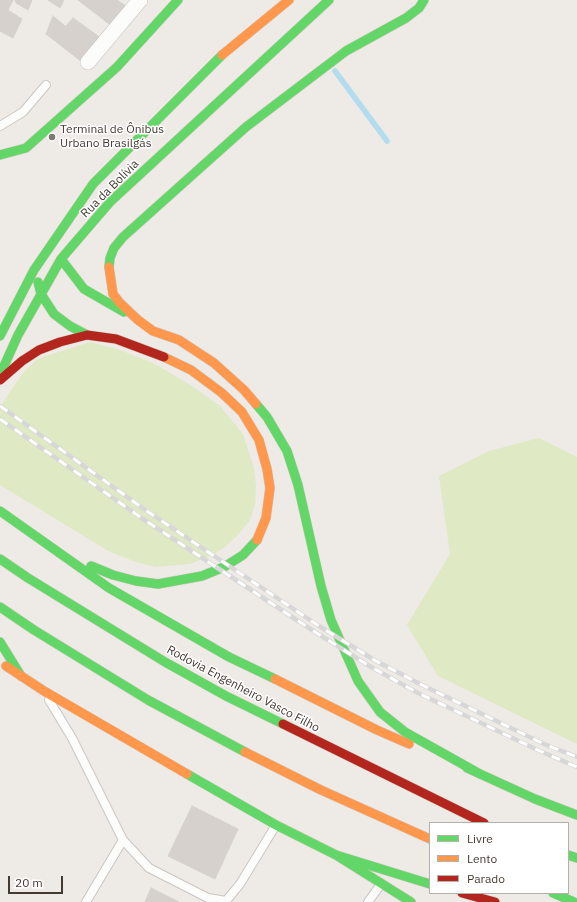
<!DOCTYPE html>
<html>
<head>
<meta charset="utf-8">
<style>
	body { margin:0 }
	#map { position:relative; width:577px; height:902px; overflow:hidden; background:#eeeae6; font-family:"IBM Plex Sans",sans-serif }
	canvas { display:block }
	.legend { position:absolute; left:429px; top:822px; width:140px; height:72px; box-sizing:border-box; background:#fff; border:1px solid #b4b1ad; margin:0; padding:5px 7px; list-style:none; font-size:12px; color:#433b32 }
	.legend li { display:flex; align-items:center; gap:8px; height:20px }
	.legend b { width:20px; border:1px solid #b4b1ad }
	.scale { position:absolute; left:8px; top:876px; width:55px; height:18px; box-sizing:border-box; border:2px solid #433b32; border-top:0; padding-left:5px; font-size:12px; line-height:14px; white-space:nowrap; color:#433b32; -webkit-text-stroke:3px #fff; paint-order:stroke }
</style>
</head>
<body>
<div id="map">
<canvas width="577" height="902"></canvas>
<ul class="legend">
<li><b style="height:5px;background:#63d668"></b>Livre</li>
<li><b style="height:5px;background:#ff974d"></b>Lento</li>
<li><b style="height:5px;background:#b3261e"></b>Parado</li>
</ul>
<div class="scale">20 m</div>
</div>
<script>
const ctx = document.querySelector('canvas').getContext('2d');
ctx.lineJoin = 'round';
function paint(path, color) {
  ctx.fillStyle = color;
  ctx.fill(path, 'evenodd');
}
function shape(rows) {
  const path = new Path2D();
  for (const r of rows) {
    path.moveTo(r[0], r[1]);
    for (let i = 2; i < r.length; i += 2) path.lineTo(r[i], r[i + 1]);
  }
  return path;
}
function trace(path, color, width, dash) {
  ctx.strokeStyle = color;
  ctx.lineWidth = width;
  ctx.lineCap = dash ? 'butt' : 'round';
  ctx.setLineDash(dash || []);
  ctx.stroke(path);
}
function drawText(font, color, halo, rows, align = 'center') {
  ctx.font = font + ' "IBM Plex Sans",sans-serif';
  ctx.lineWidth = 3;
  ctx.setLineDash([]);
  ctx.textBaseline = 'middle';
  ctx.strokeStyle = halo;
  ctx.fillStyle = color;
  for (const [text, x, y, turn = 0] of rows) {
    ctx.save();
    ctx.translate(x, y);
    ctx.rotate((+turn || 0) * Math.PI / 180);
    ctx.textAlign = isNaN(turn) ? turn : align;
    if (halo) ctx.strokeText(text, 0, 0);
    ctx.fillText(text, 0, 0);
    ctx.restore();
  }
}
paint(shape([
	[90,342,120,350,155,364,192,386,220,406,243,434,254,468,256,486,255,504,250,520,239,534,225,547,210,556,190,564,156,567,139,563,110,552,0,485,0,410,5,399,23,373,37,359],
	[539,438,577,457,577,744,438,676,407,625,450,554,439,476,489,451]
]), '#dfe9c4');
trace(shape([
	[335,71,387,141]
]), '#b3ddef', 5.5);
const building = shape([
	[0,0,13,0,8,10,0,5,0,0],
	[15,0,32,0,28,10,16,3,15,0],
	[48,0,64,0,60,8,48,0],
	[78,0,117,0,126,6,113,27,78,0],
	[0,5,22,19,13,38,0,31,0,5],
	[53,16,93,49,82,62,46,34,53,16],
	[73,18,101,38,93,49,66,26,73,18],
	[192,806,238,829,215,879,168,856,192,806],
	[151,888,179,902,145,902,151,888]
]);
paint(building, '#d6d1cd');
trace(building, '#d6d1cc', 1);
const lane = shape([
	[0,126,23,112,46,85],
	[49,700,72,738,123,840,149,868,208,898,226,901,240,884,276,825],
	[86,902,123,840],
	[368,902,381,884]
]);
const street = shape([
	[88,62,140,0]
]);
const fast = shape([
	[0,155,26,148,117,67,178,0],
	[61,259,84,289,124,312],
	[109,267,110,258,114,248,123,237,246,127,346,51,406,18,419,8,424,0],
	[38,282,41,294,54,314,70,326,87,335],
	[0,336,34,270,93,184,222,55],
	[0,375,18,335,61,259,110,202,329,0],
	[256,404,267,417,287,451,298,485,321,586,331,620,358,681,380,712,405,732,480,774],
	[0,511,109,588,229,657,275,679],
	[0,559,28,578,165,662,226,696,283,724],
	[91,566,113,575,136,581,158,584,202,576,224,567,243,555,257,540],
	[0,607,34,630,148,700,245,752],
	[0,642,21,676],
	[467,768,535,799,577,815],
	[187,774,276,825,336,855,411,902],
	[336,855,430,884],
	[568,855,577,858],
	[553,893,574,902]
]);
const slow = shape([
	[222,55,289,0],
	[109,267,113,294,120,303,138,320,153,331,179,340,214,363,244,390,256,404],
	[164,357,191,370,222,393,242,412,259,440,267,469,270,488,266,518,257,540],
	[6,666,44,691,187,774],
	[275,679,377,730,409,744],
	[245,752,321,790,430,839]
]);
const jam = shape([
	[0,380,22,361,39,350,60,342,87,335,116,339,164,357],
	[283,724,484,823],
	[462,893,495,902]
]);
trace(lane, '#cac6c2', 10);
trace(street, '#cac6c2', 16);
trace(fast, '#cfc8be', 10);
trace(slow, '#cfc8be', 10);
trace(jam, '#cfc8be', 10);
trace(lane, '#fcfcfb', 8);
trace(street, '#fcfcfb', 15);
trace(fast, '#63d668', 9);
trace(slow, '#ff974d', 9);
trace(jam, '#b3261e', 9);
const rail = shape([
	[0,406,144,509,319,626,376,661,422,685,544,744,577,757],
	[0,419,143,519,315,632,371,667,418,693,542,752,577,767]
]);
trace(rail, '#d8d7d7', 4.5);
trace(rail, '#fff', 3, [9]);
for (const [x, y, r, color] of [
	[52,137,4,"#7f7871"]
]) {
  const dot = new Path2D();
  dot.arc(x, y, r, 0, 2 * Math.PI);
  ctx.fillStyle = color;
  ctx.fill(dot);
  trace(dot, '#fff', 1.5);
}
drawText('12px', '#433b32', '#fff', [
	["Terminal de Ônibus",60,130],
	["Urbano Brasilgás",60,144]
], 'left');
drawText('12px', '#433b32', '#fff', [
	["Rua da Bolívia",110,189,-45],
	["Rodovia Engenheiro Vasco Filho",243,689,28]
]);
</script>
</body>
</html>
